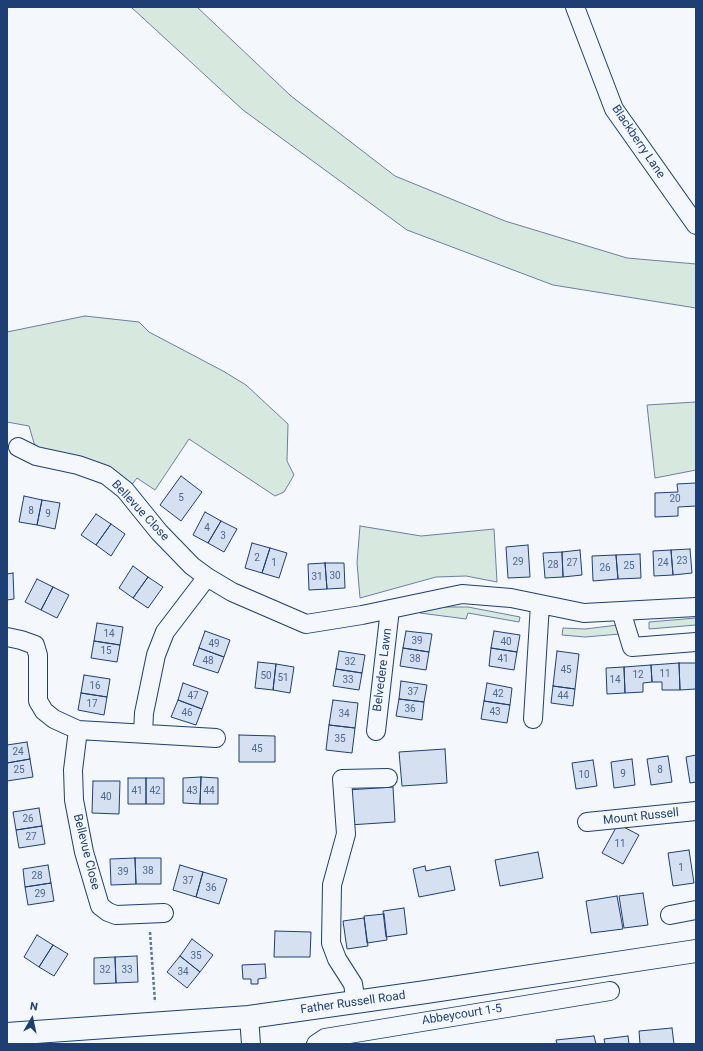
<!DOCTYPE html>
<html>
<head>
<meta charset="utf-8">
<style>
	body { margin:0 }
	#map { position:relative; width:703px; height:1051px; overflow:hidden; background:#f4f7fb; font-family:Roboto,sans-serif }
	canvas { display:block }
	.frame { position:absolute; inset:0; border:8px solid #1d3f73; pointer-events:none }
	.north { position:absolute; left:12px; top:999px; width:40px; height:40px; -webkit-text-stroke:3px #f4f7fb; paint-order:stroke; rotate:9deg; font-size:11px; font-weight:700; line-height:16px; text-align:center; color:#1d3f73 }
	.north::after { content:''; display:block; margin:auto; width:14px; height:18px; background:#1d3f73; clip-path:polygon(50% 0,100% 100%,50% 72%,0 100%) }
</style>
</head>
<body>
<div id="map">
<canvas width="703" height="1051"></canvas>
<div class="frame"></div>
<div class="north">N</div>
</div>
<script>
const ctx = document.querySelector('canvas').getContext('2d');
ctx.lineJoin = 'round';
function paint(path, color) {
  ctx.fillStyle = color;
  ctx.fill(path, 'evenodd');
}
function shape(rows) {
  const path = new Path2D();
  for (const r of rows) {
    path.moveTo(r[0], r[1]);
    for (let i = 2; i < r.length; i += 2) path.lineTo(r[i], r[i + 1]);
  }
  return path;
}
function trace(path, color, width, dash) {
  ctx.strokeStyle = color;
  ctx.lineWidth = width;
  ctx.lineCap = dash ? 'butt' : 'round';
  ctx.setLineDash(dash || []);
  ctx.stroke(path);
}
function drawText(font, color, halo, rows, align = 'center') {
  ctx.font = font + ' Roboto,sans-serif';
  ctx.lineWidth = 3;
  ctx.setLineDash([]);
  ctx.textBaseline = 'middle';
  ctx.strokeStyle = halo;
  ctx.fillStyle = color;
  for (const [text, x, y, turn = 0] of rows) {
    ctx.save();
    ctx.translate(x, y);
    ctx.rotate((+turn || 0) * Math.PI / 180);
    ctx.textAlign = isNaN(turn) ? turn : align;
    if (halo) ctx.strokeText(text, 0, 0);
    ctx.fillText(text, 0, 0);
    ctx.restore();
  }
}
const green = shape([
	[131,7,197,7,291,96,395,176,505,221,627,258,696,264,696,308,553,285,407,230,243,110,131,7],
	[85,316,139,322,149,332,223,371,246,385,288,424,287,461,294,475,284,492,275,496,189,439,155,490,137,478,130,487,37,448,34,443,29,426,7,422,7,332,85,316],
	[696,402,696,470,655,478,647,405,696,402],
	[360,526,421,536,494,529,497,582,466,576,436,577,360,598,357,563,360,526],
	[430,607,468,607,520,617,519,622,468,613,466,619,420,613,430,607],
	[696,618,696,625,649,629,649,622,696,618],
	[618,625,620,634,585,637,562,635,563,628,585,629,618,625]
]);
paint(green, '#d7e8df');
trace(green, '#687fa3', 1);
const building = shape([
	[181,476,202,492,181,521,160,505,181,476],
	[696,483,696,506,678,507,678,516,655,517,655,493,678,492,677,484,696,483],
	[24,496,42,500,37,525,19,522,24,496],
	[42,500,60,503,55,529,37,525,42,500],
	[205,512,221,521,208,543,193,535,205,512],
	[96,514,111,524,96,545,81,535,96,514],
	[221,521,237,529,224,552,208,543,221,521],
	[111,524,125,534,111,556,96,545,111,524],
	[252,543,270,548,262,573,245,568,252,543],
	[528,545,530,577,508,578,506,547,528,545],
	[270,548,287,553,279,578,262,573,270,548],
	[690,549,692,573,673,575,671,550,690,549],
	[580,550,582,575,563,577,562,552,580,550],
	[671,550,673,575,654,576,653,551,671,550],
	[562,552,563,577,545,578,543,553,562,552],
	[640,554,641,578,618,579,616,555,640,554],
	[616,555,618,579,593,581,592,556,616,555],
	[325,563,344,563,345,588,327,589,325,563],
	[325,563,327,589,309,590,308,564,325,563],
	[133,566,148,577,133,598,119,588,133,566],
	[13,573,14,599,7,600,7,574,13,573],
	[148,577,163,587,148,608,133,598,148,577],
	[37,579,53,587,41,610,25,602,37,579],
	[53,587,69,595,57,618,41,610,53,587],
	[97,623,123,627,120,645,94,641,97,623],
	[205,631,230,640,224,657,199,648,205,631],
	[406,631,432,634,429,652,403,648,406,631],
	[494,631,520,635,517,652,491,648,494,631],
	[94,641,120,645,117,662,91,658,94,641],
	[199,648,224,657,218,673,193,665,199,648],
	[403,648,429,652,426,670,400,666,403,648],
	[491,648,517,652,514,670,489,666,491,648],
	[339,651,365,655,362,673,336,669,339,651],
	[557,651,579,654,575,689,553,686,557,651],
	[258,662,276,664,273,690,255,688,258,662],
	[679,663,680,690,662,690,662,682,652,682,651,665,679,663],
	[679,663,696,663,696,689,680,690,679,663],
	[276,664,294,667,290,693,273,690,276,664],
	[651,665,652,682,643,683,643,692,625,693,624,667,651,665],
	[624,667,625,693,607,694,606,668,624,667],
	[336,669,362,673,359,690,333,686,336,669],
	[84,675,110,679,107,697,81,693,84,675],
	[401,681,427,685,424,702,399,699,401,681],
	[183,683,208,692,202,709,178,700,183,683],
	[487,683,512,688,510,705,484,701,487,683],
	[553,686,575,689,573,706,551,703,553,686],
	[81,693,107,697,104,715,78,710,81,693],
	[399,699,424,702,422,720,396,716,399,699],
	[178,700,202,709,196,725,171,717,178,700],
	[333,700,358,703,355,728,329,725,333,700],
	[484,701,510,705,507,723,481,719,484,701],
	[329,725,355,728,352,753,326,750,329,725],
	[239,735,275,736,275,762,239,762,239,735],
	[27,742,30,759,7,763,7,745,27,742],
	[445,749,447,783,402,786,399,752,445,749],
	[696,755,696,782,690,783,686,757,696,755],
	[668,756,672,782,651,785,647,759,668,756],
	[30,759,33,777,7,781,7,763,30,759],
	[632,759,635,785,614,788,611,762,632,759],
	[593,760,597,786,576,789,572,763,593,760],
	[201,777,218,778,218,804,200,804,201,777],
	[201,777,200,804,183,803,183,778,201,777],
	[128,778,146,778,146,804,128,804,128,778],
	[146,778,164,778,164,804,146,804,146,778],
	[93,781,120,781,119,814,92,813,93,781],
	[393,787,395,822,349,825,347,790,393,787],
	[39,808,42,826,16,830,13,812,39,808],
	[618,824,639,835,623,864,602,853,618,824],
	[42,826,45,844,19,848,16,830,42,826],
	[689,850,694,883,673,886,668,853,689,850],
	[538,852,543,878,500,886,495,860,538,852],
	[135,858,161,858,161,884,136,884,135,858],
	[135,858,136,884,111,885,110,859,135,858],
	[48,865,51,883,25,887,23,869,48,865],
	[180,865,203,872,196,897,173,890,180,865],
	[425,866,426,871,450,866,455,890,419,897,413,869,425,866],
	[203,872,227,879,219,904,196,897,203,872],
	[51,883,54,901,28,905,25,887,51,883],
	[643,893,648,925,624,928,619,896,643,893],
	[617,896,623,929,591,933,586,901,617,896],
	[404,908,407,934,386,937,383,911,404,908],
	[384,914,387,940,367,943,364,916,384,914],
	[364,918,368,946,347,949,343,921,364,918],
	[275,931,311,932,310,957,274,957,275,931],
	[37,935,53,945,39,967,24,957,37,935],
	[192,939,213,955,200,972,180,956,192,939],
	[53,945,68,954,54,976,39,967,53,945],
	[137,956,138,982,116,983,115,957,137,956],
	[180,956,200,972,187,988,167,972,180,956],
	[115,957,116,983,94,984,94,958,115,957],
	[265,964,266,978,258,979,258,984,251,984,251,979,243,979,242,965,265,964],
	[672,1028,674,1044,640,1044,639,1031,672,1028],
	[594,1036,596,1044,557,1044,556,1040,594,1036],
	[628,1036,629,1044,605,1044,604,1039,628,1036]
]);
paint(building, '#d5e0f0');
trace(building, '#1d3f73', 1);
const minor = shape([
	[575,7,614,109,696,225],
	[18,447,36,456,78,465,106,475,125,490,159,532,192,566,207,577,232,592,306,624,362,615,462,594,511,598,584,613,696,607],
	[621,611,632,647,696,642],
	[7,637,21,640,35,645,38,655,38,701,44,711,54,719,78,730,216,738],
	[533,719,540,604],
	[78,730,73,770,74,800,84,852,100,906,108,912,116,915,164,913],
	[376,731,390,609],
	[143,733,144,713,156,655,165,632,207,577],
	[587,822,696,811],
	[670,915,696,910],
	[356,1002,353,984,337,959,331,943,332,885,346,834,342,779,388,778],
	[249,1017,251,1044],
	[316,1044,325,1038,610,991]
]);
const tertiary = shape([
	[7,1034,249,1017,426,992,696,951]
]);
trace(minor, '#1d3f73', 20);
trace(tertiary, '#1d3f73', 24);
trace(shape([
	[150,932,155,1002]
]), '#5e769c', 2.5, [3, 2]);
trace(minor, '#f4f7fb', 18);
trace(tertiary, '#f4f7fb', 22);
drawText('10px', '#4b6792', null, [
	["5",181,498],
	["20",675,499],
	["8",31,511],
	["9",48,514],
	["4",207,528],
	["3",223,536],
	["2",257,558],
	["23",682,561],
	["29",518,562],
	["1",274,563],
	["27",572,563],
	["24",663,563],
	["28",553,565],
	["25",629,566],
	["26",605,568],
	["30",335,576],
	["31",317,577],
	["14",109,634],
	["39",417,641],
	["40",506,642],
	["49",214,644],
	["15",106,651],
	["38",415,659],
	["41",503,659],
	["48",208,661],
	["32",350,662],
	["45",566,670],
	["11",665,674],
	["12",638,675],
	["50",266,676],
	["51",283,678],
	["33",348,680],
	["14",615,680],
	["16",95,686],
	["37",413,692],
	["42",498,694],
	["47",193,696],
	["44",563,696],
	["17",92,704],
	["36",410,709],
	["43",495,712],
	["46",187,713],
	["34",344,714],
	["35",340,739],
	["45",257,749],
	["24",18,752],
	["25",19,770],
	["8",660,770],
	["9",623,774],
	["10",584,775],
	["41",137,791],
	["42",155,791],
	["43",192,791],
	["44",209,791],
	["40",106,797],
	["26",28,819],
	["27",31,837],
	["11",620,844],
	["1",681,868],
	["38",148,871],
	["39",123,872],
	["28",37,876],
	["37",188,881],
	["36",211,888],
	["29",40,894],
	["35",196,956],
	["32",105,970],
	["33",127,970],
	["34",183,972]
]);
drawText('12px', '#1d3f73', '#f4f7fb', [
	["Blackberry Lane",638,142,56],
	["Bellevue Close",140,511,47],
	["Belvedere Lawn",383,670,-83],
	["Mount Russell",641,817,-6],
	["Bellevue Close",86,852,76],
	["Father Russell Road",353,1003,-8],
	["Abbeycourt 1-5",462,1015,-9]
]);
</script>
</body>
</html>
